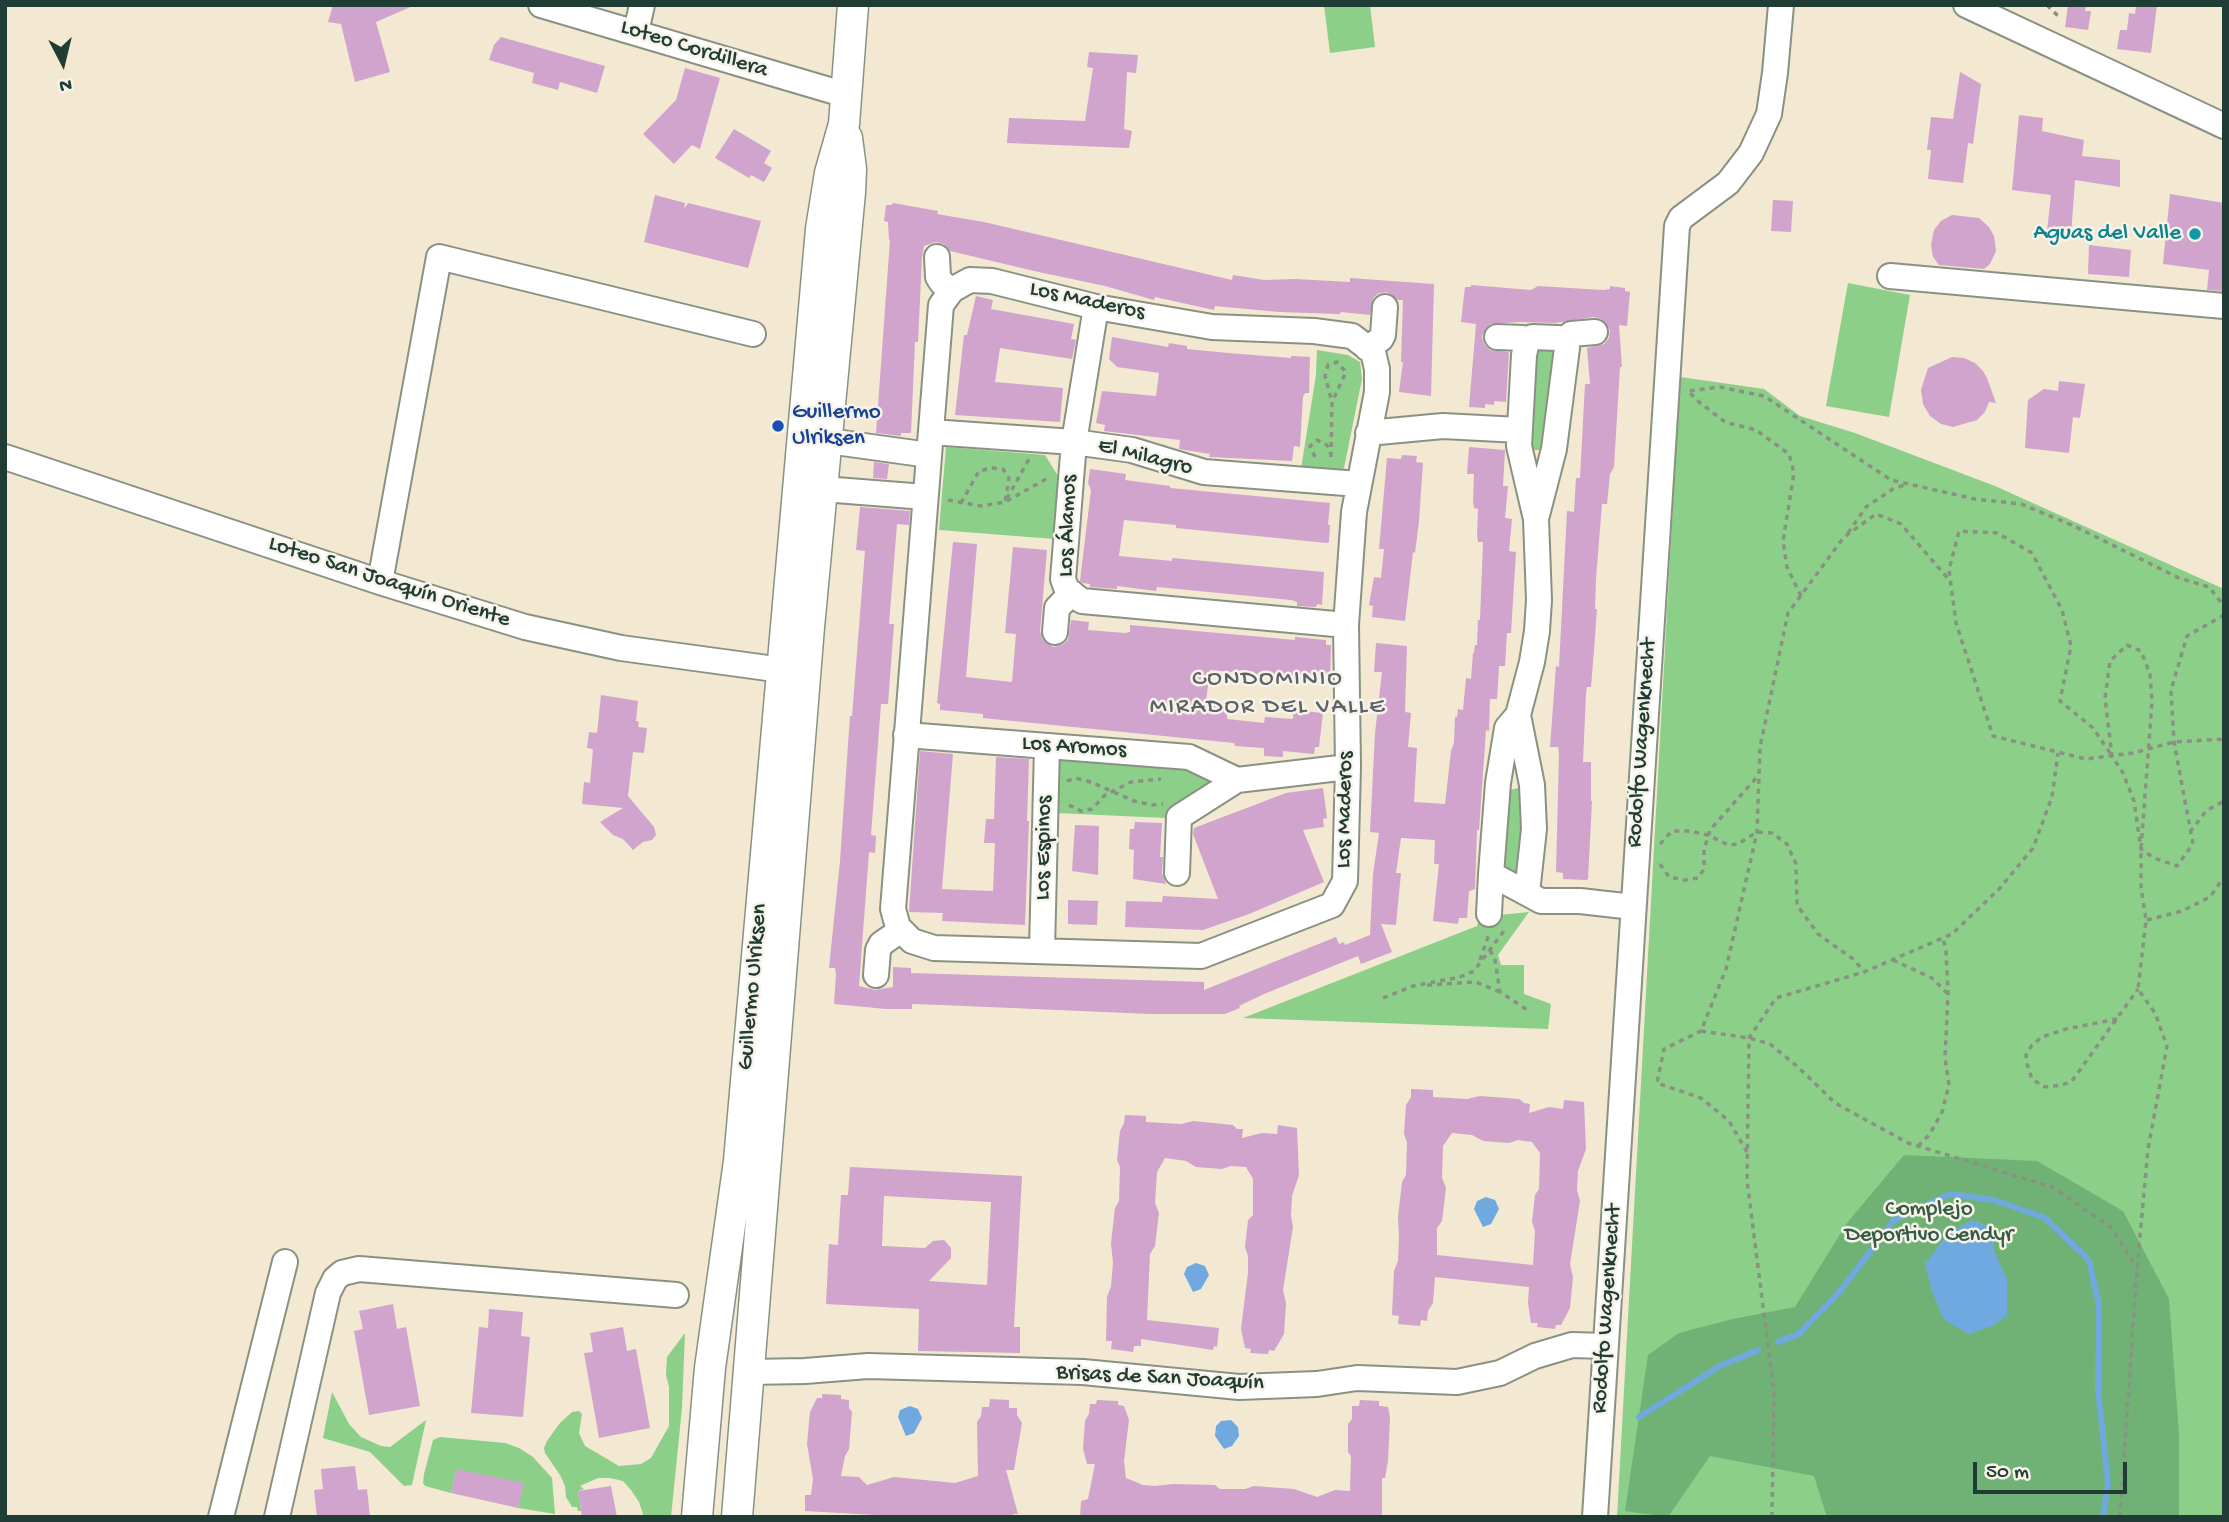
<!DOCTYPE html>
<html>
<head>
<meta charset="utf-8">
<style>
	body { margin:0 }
	#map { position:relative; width:2229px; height:1522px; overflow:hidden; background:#f3e8d1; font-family:"Gochi Hand",sans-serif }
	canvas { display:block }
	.frame { position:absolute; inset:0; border:7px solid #1f3d34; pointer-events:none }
	.north { position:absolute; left:28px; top:28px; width:70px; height:70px; -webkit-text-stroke:5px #f7f3e8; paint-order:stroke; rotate:173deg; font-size:19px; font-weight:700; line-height:28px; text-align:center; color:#1f3d34 }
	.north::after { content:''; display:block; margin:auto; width:24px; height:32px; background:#1f3d34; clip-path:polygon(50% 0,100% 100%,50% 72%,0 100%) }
	.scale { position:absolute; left:1973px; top:1462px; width:154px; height:32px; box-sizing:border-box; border:4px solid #1f3d34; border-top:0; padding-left:9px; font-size:21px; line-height:24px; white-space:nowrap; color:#1f3d34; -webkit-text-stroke:5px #f7f3e8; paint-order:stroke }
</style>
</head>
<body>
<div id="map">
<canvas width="2229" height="1522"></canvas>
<div class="frame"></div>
<div class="north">N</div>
<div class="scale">50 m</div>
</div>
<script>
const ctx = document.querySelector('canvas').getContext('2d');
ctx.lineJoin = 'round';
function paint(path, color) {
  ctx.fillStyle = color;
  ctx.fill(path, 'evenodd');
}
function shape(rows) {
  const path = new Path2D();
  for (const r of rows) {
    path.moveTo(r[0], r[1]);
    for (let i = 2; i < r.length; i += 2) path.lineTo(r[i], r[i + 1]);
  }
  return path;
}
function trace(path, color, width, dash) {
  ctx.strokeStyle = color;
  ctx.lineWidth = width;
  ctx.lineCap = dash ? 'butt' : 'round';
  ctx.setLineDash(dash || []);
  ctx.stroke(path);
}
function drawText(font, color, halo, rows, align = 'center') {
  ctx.font = font + ' "Gochi Hand",sans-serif';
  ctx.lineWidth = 5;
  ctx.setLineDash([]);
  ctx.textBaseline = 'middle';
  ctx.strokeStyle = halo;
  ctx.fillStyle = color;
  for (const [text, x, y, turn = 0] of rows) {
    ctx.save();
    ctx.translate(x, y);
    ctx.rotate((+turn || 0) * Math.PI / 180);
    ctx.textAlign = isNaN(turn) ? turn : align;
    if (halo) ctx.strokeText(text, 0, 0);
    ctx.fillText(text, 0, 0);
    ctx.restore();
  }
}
paint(shape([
	[1324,5,1370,5,1375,47,1330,53],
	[1848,283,1910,295,1889,417,1826,406],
	[1538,344,1554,344,1563,358,1549,450,1535,450,1526,440],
	[1317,350,1348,355,1360,362,1362,379,1344,468,1340,471,1301,469,1316,375],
	[1680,377,1764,389,1800,416,1855,433,1995,486,2224,589,2224,1517,1617,1517],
	[946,447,1045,455,1058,476,1054,539,939,530],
	[1057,753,1189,764,1223,783,1166,818,1056,813],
	[1518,788,1528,793,1524,867,1517,873,1504,873,1499,867,1507,791],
	[1529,912,1498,955,1501,965,1524,965,1524,994,1551,1004,1548,1029,1243,1018,1477,926,1480,917],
	[685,1333,682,1408,671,1517,644,1517,639,1502,631,1490,623,1481,610,1478,598,1478,580,1486,584,1489,578,1491,581,1511,578,1511,577,1507,572,1507,566,1497,565,1486,560,1475,545,1453,544,1448,547,1441,560,1423,572,1412,579,1411,582,1414,579,1433,585,1446,619,1466,641,1464,651,1458,669,1426,669,1387,666,1375,667,1357],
	[332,1392,349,1424,361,1437,381,1446,390,1447,426,1420,412,1485,404,1486,370,1452,323,1438],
	[440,1437,505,1443,519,1448,533,1457,552,1478,555,1514,518,1508,523,1484,456,1470,451,1493,425,1486,423,1483,424,1474,433,1440]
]), '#8bcf89');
paint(shape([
	[1904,1155,2037,1161,2123,1211,2169,1299,2179,1434,2179,1517,1827,1517,1814,1476,1710,1456,1668,1517,1625,1511,1648,1355,1679,1333,1733,1319,1795,1307,1847,1223]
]), '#70b275');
paint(shape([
	[1486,1197,1495,1200,1499,1209,1491,1224,1483,1227,1474,1209,1477,1201],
	[1971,1220,1994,1228,1994,1251,2007,1279,2007,1316,1992,1326,1969,1334,1944,1320,1931,1289,1925,1264,1946,1236],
	[1196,1263,1205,1266,1209,1275,1201,1289,1193,1292,1184,1274,1187,1267],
	[910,1406,918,1409,922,1418,914,1433,906,1436,898,1417,900,1410],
	[1231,1420,1238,1427,1239,1436,1232,1446,1224,1449,1215,1436,1216,1426,1221,1421]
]), '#6fa9df');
trace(shape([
	[1778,1342,1799,1334,1841,1290,1894,1220,1950,1194,1994,1200,2045,1218,2089,1260,2099,1306,2098,1389,2108,1483,2103,1517],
	[1639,1417,1720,1366,1758,1350]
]), '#6fa9df', 6);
paint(shape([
	[333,5,415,5,376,22,390,72,355,82,341,24,328,22],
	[2068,5,2086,5,2085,11,2091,11,2088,30,2065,27],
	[2136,5,2157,5,2151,53,2117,49,2120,30,2127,30,2129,13,2135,14],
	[501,37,605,66,597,93,560,82,558,90,532,83,534,73,489,60,494,45],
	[1089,52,1138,55,1136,73,1127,72,1124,129,1132,131,1129,148,1007,143,1009,118,1085,121,1093,68,1087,67],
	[685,68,720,78,700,149,692,145,674,164,643,134,676,100],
	[1960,72,1981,84,1973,144,1968,143,1963,183,1928,179,1931,150,1927,150,1931,117,1953,119],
	[2019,115,2043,118,2042,131,2084,140,2082,156,2120,160,2120,187,2075,180,2071,235,2047,231,2051,195,2012,190],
	[734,129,771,151,764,163,772,168,764,182,751,175,749,178,715,158],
	[2170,194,2224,203,2224,291,2207,290,2209,270,2163,264],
	[655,195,685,203,684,209,688,203,761,221,748,268,644,242],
	[1773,200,1793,201,1791,232,1771,231],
	[893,203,938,211,937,214,984,222,1232,280,1233,275,1264,280,1295,279,1350,282,1350,278,1434,284,1431,396,1399,392,1403,362,1401,362,1403,300,1398,300,1387,292,1379,293,1373,298,1370,315,1341,312,1340,314,1279,312,1215,306,1214,310,1155,297,1154,300,1105,286,1034,271,950,251,944,244,936,242,924,246,922,257,918,342,915,342,911,433,901,433,901,436,876,433,890,240,889,240,888,222,884,221,886,205,892,205],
	[1952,215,1979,218,1989,227,1994,236,1996,251,1990,264,1984,269,1939,265,1933,257,1931,245,1934,230,1941,221],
	[2089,245,2131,250,2129,277,2088,274],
	[1471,285,1531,290,1538,286,1603,290,1610,289,1610,286,1625,288,1625,291,1630,292,1627,326,1619,325,1622,367,1620,367,1614,467,1610,474,1607,504,1602,504,1596,578,1595,609,1597,609,1594,650,1591,687,1587,687,1586,693,1583,762,1591,762,1591,801,1592,801,1588,879,1586,880,1563,879,1563,873,1556,872,1559,753,1558,747,1550,747,1556,666,1559,667,1567,511,1574,512,1576,478,1580,478,1585,384,1590,384,1587,348,1604,344,1609,338,1610,330,1602,319,1594,317,1555,323,1519,322,1490,324,1482,336,1484,344,1490,350,1509,352,1506,402,1494,401,1494,405,1485,404,1485,408,1469,407,1476,324,1461,322,1465,287,1471,287],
	[976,296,993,300,991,309,1074,324,1071,339,1076,340,1072,359,1000,348,995,382,1063,388,1060,422,955,415,964,335,967,335],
	[1112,337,1168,347,1169,343,1187,346,1187,349,1228,353,1291,358,1291,356,1310,357,1309,393,1305,393,1303,397,1300,447,1294,446,1292,461,1209,457,1210,454,1179,449,1180,440,1104,431,1105,425,1096,423,1102,391,1156,396,1159,373,1117,367,1109,359],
	[1952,357,1964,358,1975,363,1983,371,1987,378,1996,403,1989,402,1985,412,1977,420,1953,427,1941,424,1930,416,1923,404,1921,390,1928,368],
	[2059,381,2085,384,2080,418,2073,417,2069,453,2025,448,2028,400,2044,389,2058,391],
	[1469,447,1505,450,1503,486,1508,486,1505,518,1512,519,1509,551,1516,552,1511,633,1507,633,1505,666,1499,666,1497,699,1490,699,1489,731,1486,730,1479,830,1477,830,1475,889,1469,891,1467,918,1459,918,1458,924,1433,921,1439,864,1434,864,1435,840,1401,838,1396,873,1401,873,1396,925,1381,924,1392,952,1361,964,1358,956,1264,994,1239,1006,1240,1008,1225,1014,1150,1014,942,1005,912,1004,912,1009,886,1009,834,1004,836,974,835,968,829,968,840,861,850,716,852,716,865,551,856,550,860,507,910,511,909,525,897,524,889,624,894,624,888,704,881,704,871,835,876,836,875,853,869,852,859,986,875,990,893,987,893,967,911,968,911,973,1204,982,1204,990,1336,937,1339,944,1344,942,1345,945,1370,935,1373,874,1379,833,1370,832,1375,733,1382,672,1374,672,1376,643,1407,646,1405,712,1411,713,1408,747,1417,748,1414,802,1445,804,1451,751,1454,743,1455,717,1457,717,1458,709,1463,710,1466,678,1471,679,1473,653,1474,653,1475,645,1477,645,1478,620,1480,620,1483,542,1478,542,1477,535,1478,509,1474,508,1473,502,1474,474,1467,474],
	[1402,455,1417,456,1416,462,1423,463,1419,521,1415,553,1413,552,1405,621,1372,617,1373,606,1369,605,1374,577,1381,578,1384,549,1379,549,1387,458,1401,459],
	[874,462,889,464,887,479,873,478],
	[1090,469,1126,474,1125,480,1170,486,1170,488,1330,503,1328,525,1330,525,1329,542,1327,543,1176,528,1176,525,1124,520,1119,556,1172,561,1172,558,1324,572,1322,605,1317,604,1316,607,1297,606,1297,602,1291,600,1157,587,1156,591,1117,586,1117,589,1090,587,1090,584,1083,583,1080,581,1091,490,1088,483],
	[953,542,977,544,966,677,1012,682,1016,634,1005,633,1013,547,1047,550,1040,631,1042,639,1053,647,1062,645,1068,640,1071,620,1089,622,1088,630,1125,633,1130,632,1130,625,1295,640,1295,637,1326,640,1326,645,1331,645,1330,684,1296,680,1296,678,1210,670,1206,701,1228,703,1227,719,1264,723,1265,717,1293,719,1293,710,1323,713,1319,747,1315,747,1314,754,1283,751,1283,757,1264,756,1264,748,1235,746,1234,743,983,718,983,714,940,710,940,704,937,703],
	[601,695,638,701,636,721,639,722,638,727,647,728,644,753,633,752,628,796,654,827,656,835,652,840,643,842,633,850,623,839,613,835,600,822,623,808,582,804,584,782,590,783,593,749,587,748,589,732,597,733],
	[920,751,953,754,942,889,993,891,995,843,984,843,986,819,994,819,996,757,1029,759,1027,821,1029,821,1025,925,942,921,943,913,909,912],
	[1323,788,1327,818,1323,819,1324,827,1303,830,1324,882,1249,914,1203,930,1125,927,1126,901,1162,902,1163,896,1218,899,1193,834,1194,828,1286,793],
	[1135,822,1162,823,1160,857,1163,857,1162,873,1166,884,1133,879,1134,850,1129,849,1130,829,1134,829],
	[1075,825,1099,826,1098,875,1072,871],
	[1068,900,1098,901,1097,925,1068,924],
	[1411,1089,1433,1090,1433,1097,1467,1099,1480,1096,1519,1099,1524,1103,1530,1104,1529,1113,1549,1107,1563,1109,1564,1100,1584,1102,1586,1149,1578,1171,1577,1190,1580,1201,1570,1264,1573,1277,1570,1308,1561,1325,1556,1325,1555,1329,1537,1327,1538,1323,1531,1323,1528,1303,1529,1287,1435,1277,1433,1303,1428,1311,1427,1321,1421,1320,1420,1326,1398,1324,1399,1316,1392,1315,1394,1271,1398,1261,1399,1237,1398,1217,1402,1182,1406,1175,1407,1142,1404,1134,1406,1105,1411,1097],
	[1452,1133,1472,1135,1483,1141,1509,1143,1518,1140,1532,1142,1540,1153,1539,1189,1535,1195,1532,1222,1535,1231,1533,1265,1437,1255,1437,1228,1442,1221,1446,1188,1442,1178,1443,1146],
	[1125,1115,1146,1116,1146,1122,1181,1124,1193,1121,1233,1125,1237,1129,1243,1129,1242,1138,1262,1133,1277,1134,1278,1125,1297,1128,1299,1175,1292,1196,1291,1216,1293,1227,1283,1290,1286,1303,1284,1334,1274,1351,1269,1350,1268,1354,1250,1353,1251,1349,1245,1348,1241,1329,1248,1273,1248,1256,1245,1247,1248,1220,1253,1215,1253,1179,1246,1167,1231,1166,1222,1169,1196,1167,1186,1161,1165,1158,1157,1172,1155,1203,1159,1213,1155,1246,1150,1254,1147,1320,1219,1328,1217,1347,1214,1346,1213,1350,1141,1339,1141,1346,1134,1346,1133,1352,1111,1349,1112,1341,1106,1341,1107,1297,1111,1286,1113,1263,1111,1243,1115,1208,1119,1201,1120,1167,1117,1160,1120,1131,1124,1123],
	[850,1167,1022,1176,1014,1327,1020,1327,1020,1353,918,1351,919,1309,826,1304,829,1244,838,1245,841,1195,848,1195],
	[884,1196,991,1202,987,1285,929,1281,951,1258,951,1248,944,1240,933,1241,925,1248,882,1246],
	[393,1304,397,1329,406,1327,420,1406,369,1415,354,1331,363,1329,359,1311],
	[489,1309,523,1312,521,1336,530,1337,523,1417,471,1413,479,1327,488,1328],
	[623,1327,627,1351,636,1349,650,1428,599,1438,584,1353,593,1352,590,1333],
	[822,1394,841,1395,841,1399,849,1400,849,1408,852,1412,849,1449,845,1456,841,1476,859,1477,867,1485,894,1477,955,1483,978,1476,977,1422,981,1416,982,1407,989,1407,990,1399,1009,1400,1009,1408,1017,1408,1017,1415,1022,1423,1014,1470,1006,1470,1018,1514,1013,1514,1013,1517,911,1517,805,1511,805,1495,811,1495,813,1479,807,1444,810,1412,817,1398,822,1398],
	[1097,1400,1118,1401,1118,1405,1124,1406,1129,1420,1124,1461,1126,1478,1143,1485,1155,1486,1173,1484,1215,1485,1220,1489,1245,1489,1254,1486,1294,1489,1317,1497,1335,1490,1350,1491,1351,1456,1348,1452,1348,1424,1352,1419,1352,1406,1359,1406,1360,1400,1379,1401,1379,1406,1388,1407,1390,1417,1388,1461,1385,1478,1382,1478,1382,1517,1080,1517,1081,1501,1088,1499,1095,1464,1087,1464,1083,1449,1085,1421,1089,1414,1090,1404,1096,1404],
	[355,1466,358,1490,367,1489,370,1517,317,1517,314,1490,323,1489,321,1469],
	[456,1469,524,1483,518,1508,451,1493],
	[611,1486,617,1517,582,1517,578,1491]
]), '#d0a4cc');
const minor = shape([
	[541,5,846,95],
	[1966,5,2224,126],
	[636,32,642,5],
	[937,257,938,277,942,283,952,290],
	[1890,276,2224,306],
	[970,280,992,281,1096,307,1212,327,1314,331,1352,336,1373,352,1377,369,1377,392,1354,512,1346,625,1348,767,1345,881,1332,905,1201,956,934,948,912,941,898,927,893,909,941,305,952,290,970,280],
	[1096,307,1074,442,1063,579,1067,590,1082,601,1346,625],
	[1497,337,1523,338,1527,341],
	[1527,341,1524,355,1519,446,1536,519,1539,600,1537,631,1532,662,1518,715,1507,728,1498,783,1491,874,1541,901,1580,901,1633,907],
	[1527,341,1532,337,1558,338,1564,341,1567,348,1554,449,1537,515],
	[1564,341,1571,334,1595,332],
	[1367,348,1381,339,1383,335,1385,307],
	[931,432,1074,442,1132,450,1204,472,1358,484],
	[1368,433,1443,426,1519,430],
	[828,441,929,455],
	[5,457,380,582,525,627,621,648,782,670],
	[823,489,925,497],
	[380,582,439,257,753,334],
	[1055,632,1057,608,1072,593],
	[1518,715,1532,785,1534,829,1527,893],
	[906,735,1189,757,1237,780,1348,767],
	[1177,873,1179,817,1237,780],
	[1489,914,1491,874],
	[1042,950,1047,746],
	[876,975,878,950,881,944,901,930],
	[749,1372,805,1371,868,1366,1083,1372,1239,1387,1317,1384,1357,1378,1457,1382,1500,1373,1535,1356,1572,1345,1605,1346],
	[221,1517,285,1262],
	[277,1517,328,1293,335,1279,342,1273,359,1269,676,1295],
	[1595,1517,1677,226,1681,218,1728,183,1751,153,1769,114,1775,73,1781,5]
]);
const major = shape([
	[697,1517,710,1368,739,1161,821,229,830,173,844,124,853,5],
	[737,1517,809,627,850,192,851,169,847,138]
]);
trace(minor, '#899282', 28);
trace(major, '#899282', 33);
trace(shape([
	[2047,5,2058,16],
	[1315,457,1310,446,1317,440,1327,445,1330,453],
	[1331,457,1332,402,1346,372,1337,362,1328,365,1325,376,1332,402],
	[948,500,981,506,1005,502,1048,478],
	[961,503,979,471,991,468,1003,469,1009,478,1005,502,1029,459],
	[1848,533,1866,507,1893,489,1907,484],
	[1801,596,1787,567,1783,541,1794,473,1789,454,1756,430,1725,422,1699,402,1688,391,1720,387,1764,396,1891,480,1975,499,2021,504,2074,526,2179,578,2209,587,2224,606],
	[2110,753,2093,728,2060,701,2071,646,2062,610,2032,553,1997,533,1959,531,1949,570,1956,623,1993,736,2086,759,2133,753,2174,742,2224,739],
	[1067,781,1075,778,1091,782,1134,801,1152,805,1163,804],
	[1069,805,1081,811,1092,809,1105,795,1131,782,1161,779],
	[2190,832,2206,811,2224,801],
	[1660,844,1672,831,1690,831,1708,835,1728,845,1738,844,1757,832,1772,833,1787,844,1796,864,1797,905,1818,934,1853,959,1864,971],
	[1660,864,1669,877,1684,880,1698,878,1704,869,1704,850,1710,830,1757,777],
	[2147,920,2182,911,2210,897,2224,877],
	[1490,950,1495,960,1500,992,1529,1011],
	[1480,960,1489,934],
	[1893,960,1932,978,1947,993],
	[1427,985,1476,982,1500,992],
	[1383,998,1413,986,1460,977,1474,971,1504,931],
	[2117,1019,2066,1029,2042,1037,2032,1045,2026,1055,2027,1064,2032,1079,2045,1087,2062,1085,2072,1081,2138,989],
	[1701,1031,1749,1038,1770,1044,1798,1067,1835,1103,1908,1143,2052,1187,2111,1227,2136,1267],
	[1918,1146,1930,1134,1942,1112,1949,1085,1945,1058,1948,995,1946,950,1943,938],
	[1747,1152,1729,1121,1701,1098,1657,1083,1664,1049,1701,1031,1726,969,1757,832,1760,747,1788,613,1844,537,1876,514,1901,524,1950,581],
	[1772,1517,1774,1393,1747,1180,1749,1038,1776,998,1864,972,1952,934,2000,888,2033,848,2052,797,2058,753],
	[2120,1517,2137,1268,2148,1149,2167,1046,2155,1013,2138,989,2146,920,2141,887,2141,849,2152,702,2150,674,2141,651,2127,645,2110,661,2105,698,2112,756,2123,773,2134,801,2141,849,2154,858,2177,866,2193,844,2174,742,2171,690,2187,636,2224,615]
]), '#899282', 3.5, [5, 5]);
trace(minor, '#fff', 24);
trace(major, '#fff', 30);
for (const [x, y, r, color] of [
	[2195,234,7,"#0f9aa8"],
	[778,426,7,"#1a4fb4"]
]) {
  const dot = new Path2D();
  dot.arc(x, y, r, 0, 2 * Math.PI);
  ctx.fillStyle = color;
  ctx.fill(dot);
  trace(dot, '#f7f3e8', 2.5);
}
drawText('23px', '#1f3d34', '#f7f3e8', [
	["Loteo Cordillera",694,50,17],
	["Los Maderos",1087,302,12],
	["El Milagro",1145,458,14],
	["Los Álamos",1069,526,-88],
	["Loteo San Joaquín Oriente",389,583,18],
	["Rodolfo Wagenknecht",1643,743,-86],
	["Los Aromos",1074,748,4],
	["Los Maderos",1346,810,-89],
	["Los Espinos",1045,848,-89],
	["Guillermo Ulriksen",754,987,-85],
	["Rodolfo Wagenknecht",1608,1309,-86],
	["Brisas de San Joaquín",1160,1379,3]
]);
drawText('23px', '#0d838f', '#f7f3e8', [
	["Aguas del Valle",2181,234]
], 'right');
drawText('23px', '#164399', '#f7f3e8', [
	["Guillermo",792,413],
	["Ulriksen",792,439]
], 'left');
drawText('23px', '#355a45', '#f7f3e8', [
	["Complejo",1929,1210],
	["Deportivo Cendyr",1929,1236]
]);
ctx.letterSpacing = '2px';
drawText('24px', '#5d6169', '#f7f3e8', [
	["CONDOMINIO",1268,680],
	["MIRADOR DEL VALLE",1268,708]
]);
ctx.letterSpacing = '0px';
</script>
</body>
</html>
